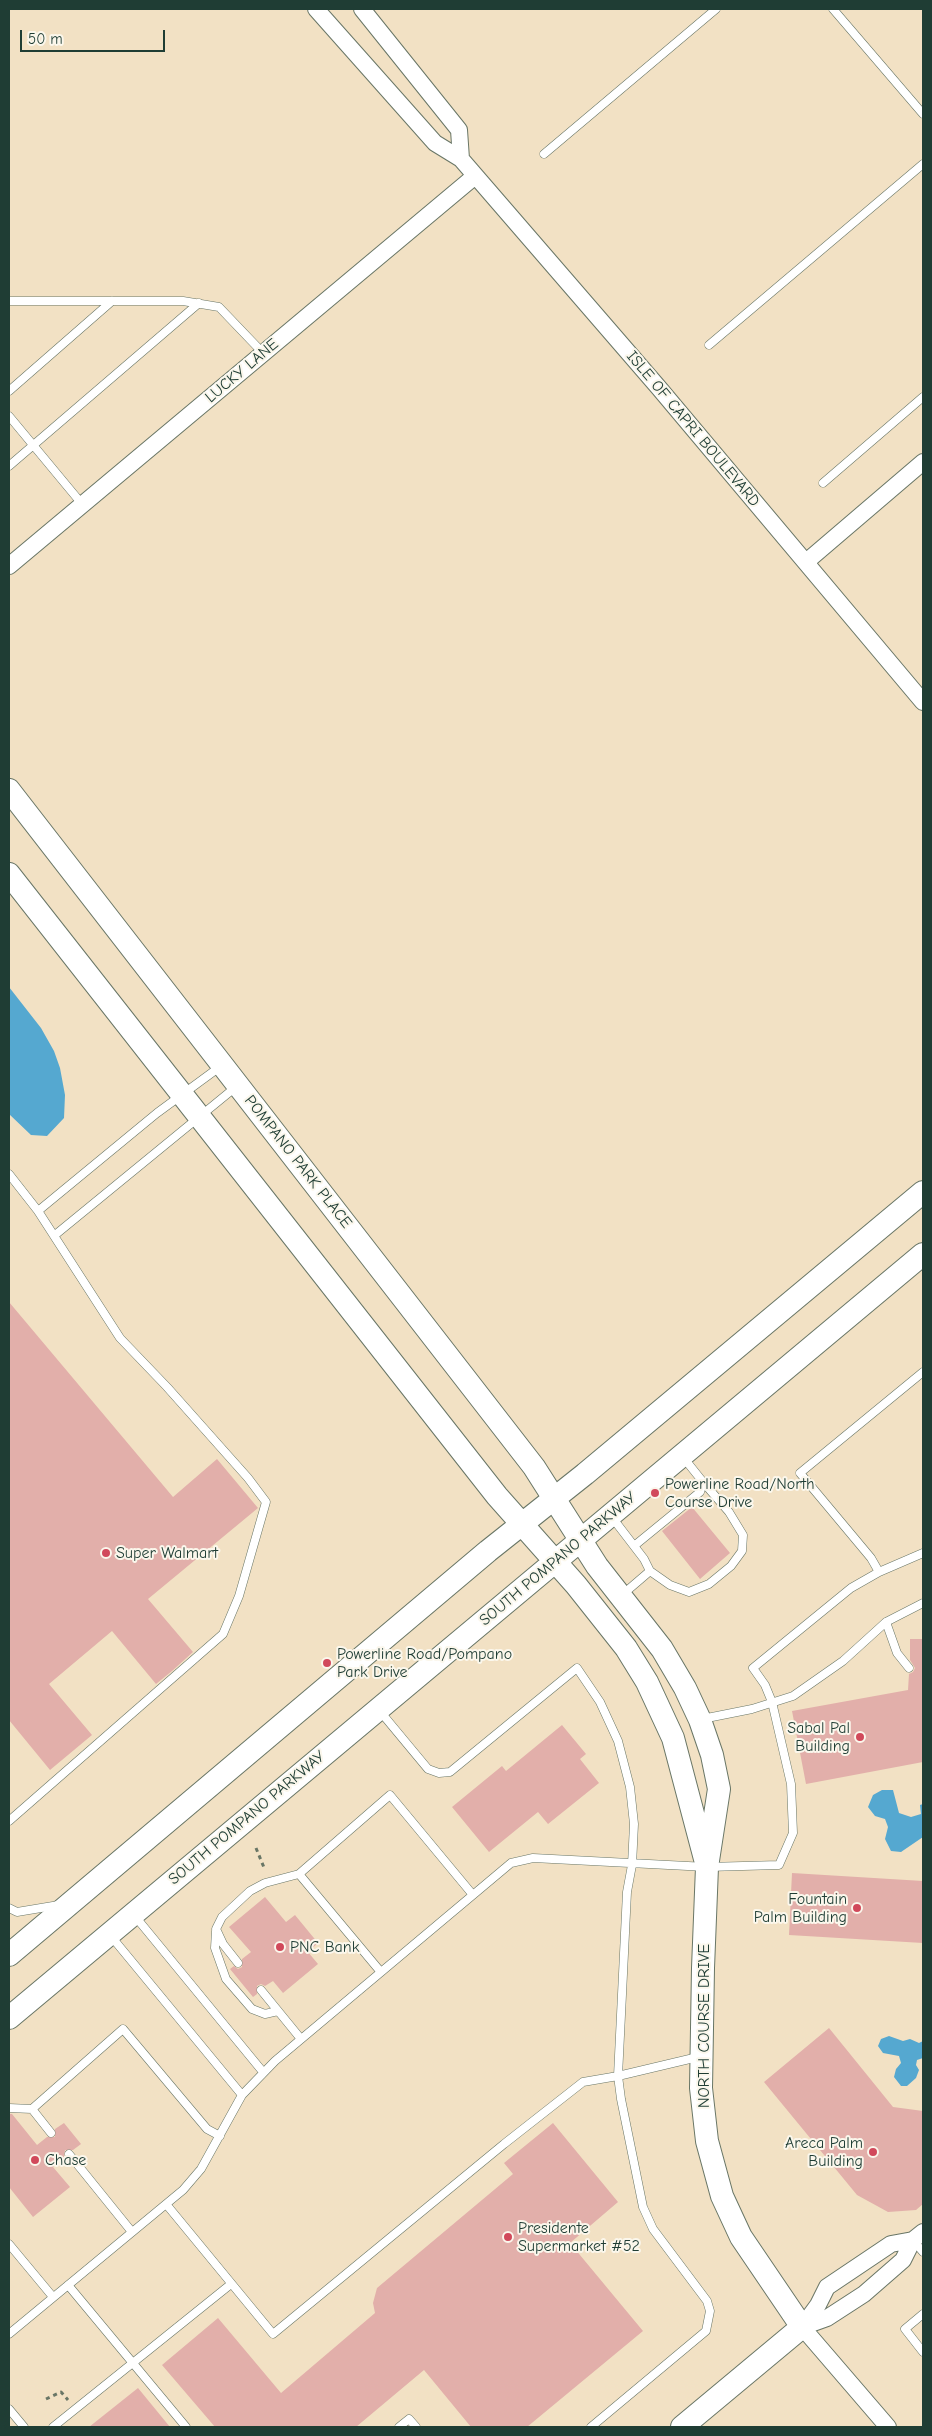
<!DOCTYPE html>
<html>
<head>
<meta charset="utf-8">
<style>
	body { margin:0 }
	#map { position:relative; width:932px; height:2436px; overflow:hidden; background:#f2e1c4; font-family:"Comic Neue",sans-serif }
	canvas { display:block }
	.frame { position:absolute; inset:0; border:10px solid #1f3d34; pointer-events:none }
	.scale { position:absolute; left:20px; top:30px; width:145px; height:22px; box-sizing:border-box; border:2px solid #1f3d34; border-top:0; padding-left:6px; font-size:15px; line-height:18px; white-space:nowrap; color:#1f3d34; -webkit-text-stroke:4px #fbf7ec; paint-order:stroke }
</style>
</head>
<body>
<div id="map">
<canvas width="932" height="2436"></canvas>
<div class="frame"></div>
<div class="scale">50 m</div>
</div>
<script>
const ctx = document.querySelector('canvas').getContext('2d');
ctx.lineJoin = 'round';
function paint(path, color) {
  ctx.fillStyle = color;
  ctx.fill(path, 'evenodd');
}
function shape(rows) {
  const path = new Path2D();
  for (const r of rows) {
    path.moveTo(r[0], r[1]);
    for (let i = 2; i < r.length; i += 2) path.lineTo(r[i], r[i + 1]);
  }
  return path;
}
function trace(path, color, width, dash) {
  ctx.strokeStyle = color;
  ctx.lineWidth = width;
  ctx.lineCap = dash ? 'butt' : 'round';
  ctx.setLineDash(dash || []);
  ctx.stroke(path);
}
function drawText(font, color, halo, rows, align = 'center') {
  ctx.font = font + ' "Comic Neue",sans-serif';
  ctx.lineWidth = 4;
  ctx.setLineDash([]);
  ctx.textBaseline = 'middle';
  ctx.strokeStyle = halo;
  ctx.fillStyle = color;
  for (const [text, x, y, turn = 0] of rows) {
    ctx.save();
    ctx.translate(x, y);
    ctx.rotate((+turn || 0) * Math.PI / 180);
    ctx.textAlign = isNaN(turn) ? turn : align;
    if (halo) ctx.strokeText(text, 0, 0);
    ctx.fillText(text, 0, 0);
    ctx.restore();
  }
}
paint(shape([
	[9,987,41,1028,54,1051,60,1068,65,1095,64,1118,47,1136,31,1135,9,1114],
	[882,1790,893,1790,899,1813,911,1817,921,1814,920,1805,923,1804,923,1837,901,1852,891,1851,885,1839,888,1827,885,1819,875,1816,868,1807,873,1795],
	[889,2036,903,2041,910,2039,919,2043,923,2041,923,2058,917,2060,916,2065,919,2070,916,2078,907,2086,901,2086,894,2077,896,2069,901,2063,899,2056,883,2053,878,2046,881,2039]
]), '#55a8d0');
paint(shape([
	[9,1302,173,1497,217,1459,258,1508,148,1599,193,1652,172,1671,156,1684,112,1631,49,1684,92,1735,50,1770,9,1720],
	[692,1507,730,1553,700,1579,662,1531],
	[910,1639,923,1639,923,1762,806,1784,792,1711,908,1690,909,1674,913,1672,915,1668,910,1660],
	[562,1725,586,1754,580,1759,599,1783,548,1824,538,1812,489,1852,452,1807,502,1766,506,1771],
	[792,1873,923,1881,923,1943,789,1935],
	[265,1897,286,1922,295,1915,318,1943,308,1952,318,1964,283,1993,273,1981,265,1986,261,1984,257,1986,257,1994,253,1997,230,1969,234,1966,238,1969,242,1967,242,1959,251,1952,229,1927],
	[829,2028,893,2107,923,2111,923,2204,916,2210,888,2212,857,2195,764,2082],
	[9,2114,12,2114,37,2145,47,2137,55,2137,55,2129,64,2123,81,2144,73,2150,65,2150,64,2157,53,2167,70,2187,33,2217,9,2187],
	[553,2123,618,2202,570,2243,643,2331,527,2427,471,2427,424,2370,356,2427,215,2427,162,2365,218,2318,281,2393,375,2313,373,2303,377,2288,513,2174,504,2163],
	[138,2388,170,2427,89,2427]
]), '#e2afaa');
const lane = shape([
	[833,9,923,114],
	[544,154,716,9],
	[9,301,183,301,219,307,263,353],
	[709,345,923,164],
	[9,391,112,301],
	[9,416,82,504],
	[9,466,199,303],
	[823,483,923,397],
	[9,1174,38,1211,120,1338,167,1387,248,1478,266,1502,239,1596,223,1634,9,1821],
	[38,1211,157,1113,221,1066],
	[55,1235,237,1086],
	[611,1516,644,1559,650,1571,622,1595],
	[634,1546,700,1492,703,1482,683,1457],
	[650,1571,670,1585,689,1592,709,1584,731,1566,742,1551,743,1535,729,1512,703,1482],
	[879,1572,871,1558,800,1473,923,1372],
	[909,1668,897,1653,886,1622,923,1603],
	[379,1710,428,1769,439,1773,450,1772,577,1668,600,1702,618,1741,630,1787,634,1824,632,1865,627,1892,618,2076,621,2099,643,2207,653,2229,707,2301,710,2311,706,2331,591,2427],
	[702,1719,752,1709,793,1696,843,1661,886,1622],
	[9,1908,17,1912,59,1905],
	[134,1915,263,2072],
	[216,1931,215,1948,226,1979,252,2009,265,2014,278,2011],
	[110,1935,242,2095],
	[238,1963,223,1944,216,1929,222,1917,250,1891,265,1883,299,1874],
	[380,1971,299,1874,390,1795,473,1895],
	[261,1990,301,2039],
	[9,2108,32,2109],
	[51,2133,32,2109,123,2029,207,2129,220,2136],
	[69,2154,132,2232],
	[166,2204,273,2334,504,2144,583,2082,618,2076,698,2057],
	[913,2240,923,2252],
	[9,2244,53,2297],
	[68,2285,186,2427],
	[923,2314,905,2329,923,2352],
	[9,2334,183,2190,201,2169,242,2095,275,2061,511,1863,533,1858,707,1867,779,1865,793,1833,791,1784,772,1702,765,1685,753,1668,851,1588,879,1572,923,1553],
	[9,2409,24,2427],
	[53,2427,231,2284],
	[399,2427,409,2419,416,2427]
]);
const street = shape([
	[316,9,435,143,461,159,659,388,923,702],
	[362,9,459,130,461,159],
	[806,562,923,462],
	[9,566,475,176],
	[802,2327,818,2305,827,2287,891,2244,913,2240,923,2232],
	[802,2327,827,2318,864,2294,903,2260,913,2240],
	[802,2327,888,2427]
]);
const secondary = shape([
	[9,790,534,1467,597,1566,662,1649,685,1688,700,1720,712,1755,719,1789,707,1867,703,1968,701,2088,707,2141,722,2196,741,2237,802,2327,682,2427],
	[9,874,497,1496,576,1585,626,1648,647,1682,673,1738,705,1859],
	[9,1955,488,1551,585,1474,923,1192],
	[9,2018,923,1254]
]);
trace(lane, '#697666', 9);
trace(street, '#697666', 18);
trace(secondary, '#697666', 24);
trace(shape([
	[256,1848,265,1870],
	[46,2399,61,2392,68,2400]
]), '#697666', 3, [4, 4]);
trace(lane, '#fff', 8);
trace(street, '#fff', 16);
trace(secondary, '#fff', 22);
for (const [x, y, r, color] of [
	[655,1493,5,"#d1495b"],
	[106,1553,5,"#d1495b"],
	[327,1663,5,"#d1495b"],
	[860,1737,5,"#d1495b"],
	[857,1908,5,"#d1495b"],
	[280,1947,5,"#d1495b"],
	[873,2152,5,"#d1495b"],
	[35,2160,5,"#d1495b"],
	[508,2237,5,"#d1495b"]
]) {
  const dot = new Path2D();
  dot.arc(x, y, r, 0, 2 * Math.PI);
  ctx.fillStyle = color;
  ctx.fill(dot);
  trace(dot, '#fbf7ec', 2);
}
drawText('16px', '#1f3d34', '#fbf7ec', [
	["LUCKY LANE",242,371,-40],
	["ISLE OF CAPRI BOULEVARD",693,429,50],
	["POMPANO PARK PLACE",298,1162,52],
	["SOUTH POMPANO PARKWAY",558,1559,-40],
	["SOUTH POMPANO PARKWAY",247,1818,-40],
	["NORTH COURSE DRIVE",704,2026,-90]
]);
drawText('16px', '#1f3d34', '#fbf7ec', [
	["Powerline Road/North",665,1484],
	["Course Drive",665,1502],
	["Super Walmart",116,1553],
	["Powerline Road/Pompano",337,1654],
	["Park Drive",337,1672],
	["Sabal Pal",850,1728,"right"],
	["Building",850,1746,"right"],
	["Fountain",847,1899,"right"],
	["Palm Building",847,1917,"right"],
	["PNC Bank",290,1947],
	["Areca Palm",863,2143,"right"],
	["Building",863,2161,"right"],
	["Chase",45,2160],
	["Presidente",518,2228],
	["Supermarket #52",518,2246]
], 'left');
</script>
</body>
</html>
